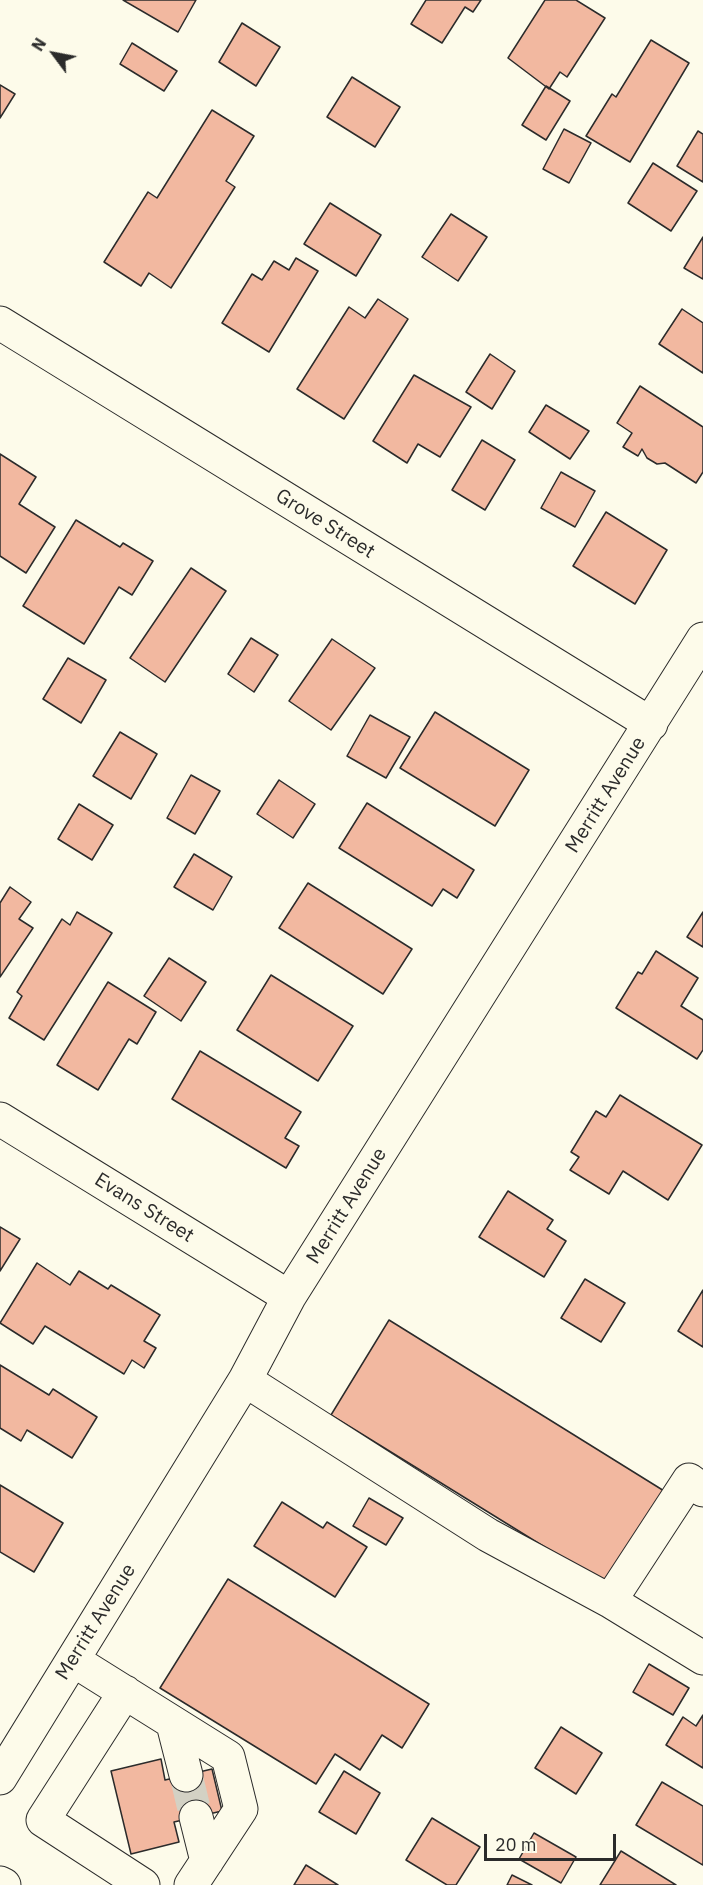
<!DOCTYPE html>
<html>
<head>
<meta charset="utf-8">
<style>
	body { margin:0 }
	#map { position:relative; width:703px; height:1885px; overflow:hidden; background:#fdfbea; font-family:"IBM Plex Sans",sans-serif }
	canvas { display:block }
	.north { position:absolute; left:24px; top:24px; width:60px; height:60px; -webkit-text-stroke:4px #fdfbea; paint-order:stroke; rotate:302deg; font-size:16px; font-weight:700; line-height:24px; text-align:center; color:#2b2b2b }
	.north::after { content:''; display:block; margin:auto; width:21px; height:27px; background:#2b2b2b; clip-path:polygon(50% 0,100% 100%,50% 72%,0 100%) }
	.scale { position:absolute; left:484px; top:1834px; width:132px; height:27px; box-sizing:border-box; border:3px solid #2b2b2b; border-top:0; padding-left:8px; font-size:18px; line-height:21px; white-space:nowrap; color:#2b2b2b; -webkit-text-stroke:4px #fdfbea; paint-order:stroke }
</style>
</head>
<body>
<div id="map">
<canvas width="703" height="1885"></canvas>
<div class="north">N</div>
<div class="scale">20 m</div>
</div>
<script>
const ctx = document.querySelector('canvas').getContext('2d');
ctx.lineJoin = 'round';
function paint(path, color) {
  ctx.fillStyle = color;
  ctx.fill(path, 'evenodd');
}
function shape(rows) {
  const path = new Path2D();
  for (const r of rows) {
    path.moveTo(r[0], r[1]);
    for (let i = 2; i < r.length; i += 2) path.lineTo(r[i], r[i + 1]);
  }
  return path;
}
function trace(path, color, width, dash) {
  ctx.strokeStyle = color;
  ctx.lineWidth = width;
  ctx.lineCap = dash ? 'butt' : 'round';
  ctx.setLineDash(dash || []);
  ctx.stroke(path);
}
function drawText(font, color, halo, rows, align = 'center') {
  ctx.font = font + ' "IBM Plex Sans",sans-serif';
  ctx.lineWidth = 4.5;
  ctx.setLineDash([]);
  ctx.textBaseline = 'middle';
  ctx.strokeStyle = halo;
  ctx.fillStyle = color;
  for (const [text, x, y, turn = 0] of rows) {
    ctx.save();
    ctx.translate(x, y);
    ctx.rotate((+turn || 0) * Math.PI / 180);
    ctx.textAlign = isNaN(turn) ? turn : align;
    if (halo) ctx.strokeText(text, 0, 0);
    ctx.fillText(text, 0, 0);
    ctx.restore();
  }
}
const building = shape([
	[123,0,196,0,178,32,123,0],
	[426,0,481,0,473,12,465,7,442,43,411,24,426,0],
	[545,0,576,0,605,18,567,77,560,72,549,89,508,58,545,0],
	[242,23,280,47,256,86,219,62,242,23],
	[651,40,689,63,630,162,586,136,612,94,616,97,651,40],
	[132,43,177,71,164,91,120,64,132,43],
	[352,77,400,107,375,147,327,117,352,77],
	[0,85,15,94,0,118,0,85],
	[546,86,570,101,546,140,522,125,546,86],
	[212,110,254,136,226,181,235,187,171,288,149,273,141,286,104,262,148,192,157,198,212,110],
	[564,129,591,143,569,183,543,169,564,129],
	[698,131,703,134,703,182,677,166,698,131],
	[653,163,697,191,671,231,628,203,653,163],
	[330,203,381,235,356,276,304,244,330,203],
	[451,214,487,237,458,281,422,257,451,214],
	[703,237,703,279,684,268,703,237],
	[296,258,318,271,269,352,222,323,252,274,262,280,274,261,289,270,296,258],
	[378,299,408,319,344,419,297,389,349,307,365,318,378,299],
	[682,309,703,323,703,373,659,344,682,309],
	[490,354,515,371,492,409,466,392,490,354],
	[414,375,471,407,440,457,418,444,407,463,373,441,414,375],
	[640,386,703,427,703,472,696,483,665,463,657,464,647,458,642,449,638,456,623,447,632,433,617,423,640,386],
	[546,405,589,431,570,459,529,432,546,405],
	[482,440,515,460,485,510,452,490,482,440],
	[0,454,36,477,19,504,55,527,26,573,0,556,0,454],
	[561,472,595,491,575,527,541,508,561,472],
	[606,512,667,550,635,604,573,566,606,512],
	[76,520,120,547,123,543,153,561,132,595,119,587,84,644,23,606,76,520],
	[191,568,226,591,165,682,130,658,191,568],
	[251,638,278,655,254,692,228,674,251,638],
	[332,639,375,668,331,730,289,701,332,639],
	[68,658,106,680,81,723,43,699,68,658],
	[435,712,529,770,495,826,400,768,435,712],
	[370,715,410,737,386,778,347,756,370,715],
	[120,732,157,754,131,799,93,776,120,732],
	[191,775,220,791,195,834,167,818,191,775],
	[279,780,315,804,293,838,257,814,279,780],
	[367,803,474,870,457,898,443,889,432,906,339,848,367,803],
	[79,804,113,825,92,860,58,839,79,804],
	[194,854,232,877,213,910,174,887,194,854],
	[308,883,412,949,383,994,279,928,308,883],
	[10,887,31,902,19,919,33,928,0,977,0,903,10,887],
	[77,912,112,933,44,1040,9,1018,22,996,17,992,62,919,70,925,77,912],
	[703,912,703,947,687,937,703,912],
	[656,951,698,978,681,1006,703,1020,703,1050,697,1059,616,1008,638,972,642,974,656,951],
	[169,958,206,982,181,1021,144,996,169,958],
	[271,975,353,1026,318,1081,237,1030,271,975],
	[108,982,156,1012,137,1044,129,1039,98,1090,57,1065,108,982],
	[200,1051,301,1112,285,1138,299,1146,286,1168,172,1099,200,1051],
	[620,1095,702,1145,668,1200,623,1171,609,1194,570,1170,579,1157,571,1152,596,1111,606,1117,620,1095],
	[508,1191,553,1220,547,1229,566,1241,544,1277,479,1237,508,1191],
	[0,1227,20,1239,0,1271,0,1227],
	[37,1263,70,1285,79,1271,108,1289,111,1285,160,1315,144,1341,156,1348,144,1368,132,1360,124,1374,45,1326,33,1344,0,1323,37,1263],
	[585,1279,625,1303,601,1342,561,1318,585,1279],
	[703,1290,703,1347,678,1331,703,1290],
	[389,1320,669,1494,611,1588,331,1415,389,1320],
	[0,1365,49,1395,53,1389,97,1417,72,1458,27,1430,21,1441,0,1428,0,1365],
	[0,1485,63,1523,34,1572,0,1552,0,1485],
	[369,1498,403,1518,386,1545,353,1526,369,1498],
	[282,1502,323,1528,327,1522,367,1547,335,1597,254,1546,282,1502],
	[228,1579,429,1704,402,1748,382,1735,360,1770,335,1754,316,1784,160,1688,228,1579],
	[649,1664,689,1688,673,1715,633,1692,649,1664],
	[703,1715,703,1768,666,1745,683,1717,696,1726,703,1715],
	[561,1727,602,1753,576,1794,535,1768,561,1727],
	[161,1759,165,1780,212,1769,222,1811,174,1822,179,1842,131,1854,111,1771,161,1759],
	[344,1771,380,1793,356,1834,319,1812,344,1771],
	[662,1782,703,1806,703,1865,636,1825,662,1782],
	[432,1818,480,1847,456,1885,447,1885,406,1860,432,1818],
	[534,1833,576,1857,561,1883,519,1859,534,1833],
	[621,1851,676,1885,600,1885,621,1851],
	[306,1865,338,1885,294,1885,306,1865],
	[512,1875,532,1885,507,1885,512,1875]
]);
paint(building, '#f2b8a0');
trace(building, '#2b2b2b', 1.5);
trace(shape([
	[186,1775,196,1817]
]), '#d3d1c4', 33, [33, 16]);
const minor = shape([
	[0,323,651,724],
	[0,1119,289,1297],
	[245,1380,488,1535,610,1601,689,1480,703,1490],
	[610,1601,703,1658],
	[73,1660,228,1757,241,1809,191,1885],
	[125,1692,43,1820,143,1885],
	[173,1724,186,1775],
	[0,1778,245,1380,289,1297,703,639],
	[196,1817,207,1861],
	[0,1883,4,1885]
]);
trace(minor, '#2b2b2b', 35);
trace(minor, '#fdfbea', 33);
drawText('20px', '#2b2b2b', '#fdfbea', [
	["Grove Street",325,524,32],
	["Merritt Avenue",606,795,-58],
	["Merritt Avenue",347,1206,-58],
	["Evans Street",144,1208,32],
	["Merritt Avenue",96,1622,-58]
]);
</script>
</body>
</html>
